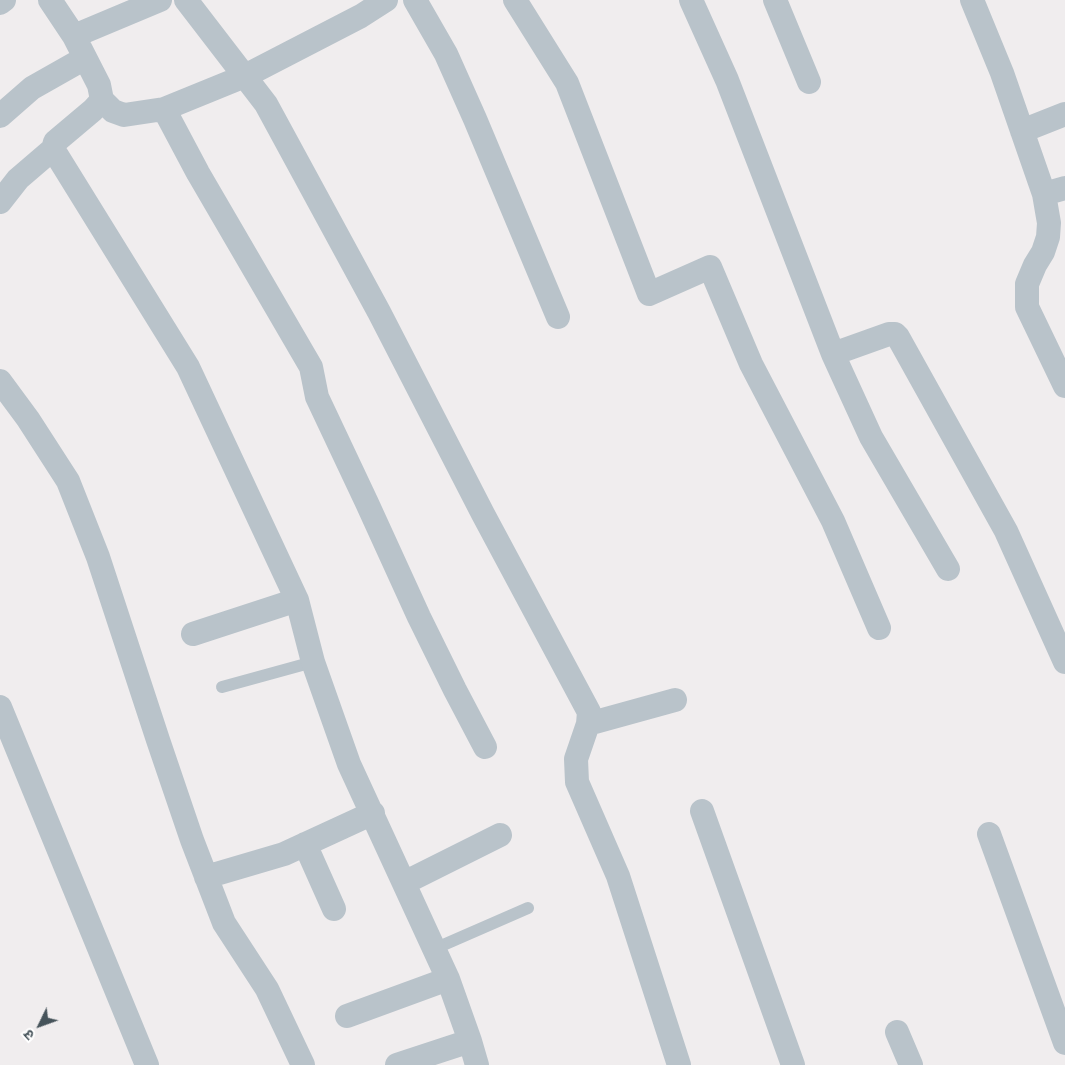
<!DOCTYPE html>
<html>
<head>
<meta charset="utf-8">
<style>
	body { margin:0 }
	#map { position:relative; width:1065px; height:1065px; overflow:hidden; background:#f0edee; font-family:Helvetica,"Noto Sans Devanagari",sans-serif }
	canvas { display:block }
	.north { position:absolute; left:15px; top:1000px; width:50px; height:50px; -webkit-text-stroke:4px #fff; paint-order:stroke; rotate:228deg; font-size:14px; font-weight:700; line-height:20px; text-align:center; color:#46535a }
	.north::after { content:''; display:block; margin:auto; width:18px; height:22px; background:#46535a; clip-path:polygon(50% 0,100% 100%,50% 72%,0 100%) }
</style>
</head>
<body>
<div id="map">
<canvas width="1065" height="1065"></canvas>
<div class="north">उ</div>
</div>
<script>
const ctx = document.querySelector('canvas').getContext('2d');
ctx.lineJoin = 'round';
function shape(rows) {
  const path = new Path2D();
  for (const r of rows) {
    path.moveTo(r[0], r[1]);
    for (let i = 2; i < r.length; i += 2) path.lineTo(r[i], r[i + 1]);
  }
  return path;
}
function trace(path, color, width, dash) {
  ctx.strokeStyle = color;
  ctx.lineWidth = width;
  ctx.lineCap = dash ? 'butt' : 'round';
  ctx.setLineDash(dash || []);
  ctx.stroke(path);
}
trace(shape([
	[222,687,313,662],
	[434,949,528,908]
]), '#b9c3ca', 12);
trace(shape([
	[50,0,74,36,99,85,102,100,93,110,55,142,53,149,188,367,297,600,313,662,349,764,448,979,470,1041,477,1065],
	[186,0,266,104,379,312,483,514,589,712,588,724,576,759,577,782,618,876,679,1065],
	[415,0,446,54,475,119,558,317],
	[515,0,567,83,649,294,710,267,751,364,833,521,879,628],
	[691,0,727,80,833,354,871,437,948,569],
	[775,0,809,82],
	[972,0,1002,73,1044,194,1049,223,1048,237,1043,252,1035,265,1027,284,1027,307,1065,386],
	[0,3,4,0],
	[74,36,160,0],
	[102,100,113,111,124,115,164,109,245,76,361,16,386,0],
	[164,109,198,173,311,367,317,397,367,503,419,617,455,690,485,747],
	[0,116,32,88,85,58],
	[1022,131,1065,114],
	[1044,194,1065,188],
	[0,202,18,179,53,149],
	[833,354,889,334,895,334,898,337,1006,531,1065,662],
	[0,381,28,419,68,481,98,557,158,740,192,840,224,923,267,989,303,1065],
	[193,634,297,600],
	[0,707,147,1065],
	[588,724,675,700],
	[702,811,793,1065],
	[989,834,1065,1043],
	[305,844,334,909],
	[206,877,284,854,373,813],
	[404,883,500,835],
	[347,1016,448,979],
	[897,1032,911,1065],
	[397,1065,470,1041]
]), '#b9c3ca', 24);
</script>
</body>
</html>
